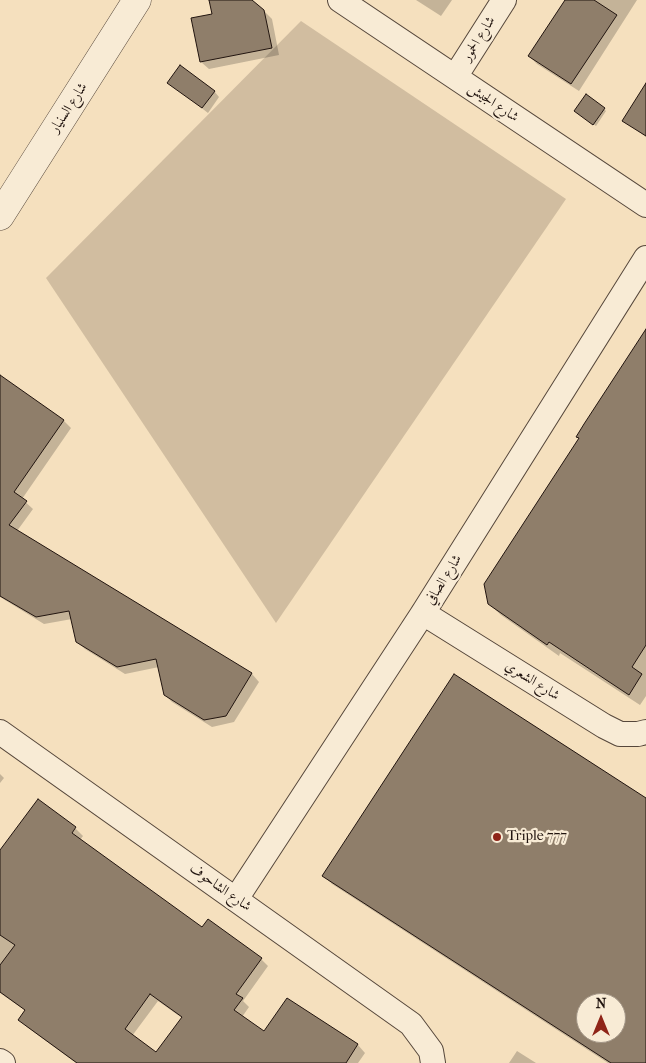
<!DOCTYPE html>
<html>
<head>
<meta charset="utf-8">
<style>
	body { margin:0 }
	#map { position:relative; width:646px; height:1063px; overflow:hidden; background:#f5e0be; font-family:"IM FELL French Canon",serif }
	canvas { display:block }
	.north { position:absolute; left:576px; top:993px; width:50px; height:50px; box-sizing:border-box; background:#f8ebd5; border:1px solid #a29586; border-radius:50%; rotate:0deg; font-size:14px; font-weight:700; line-height:20px; text-align:center; color:#21140f }
	.north::after { content:''; display:block; margin:auto; width:18px; height:22px; background:#8f2418; clip-path:polygon(50% 0,100% 100%,50% 72%,0 100%) }
</style>
</head>
<body>
<div id="map">
<canvas width="646" height="1063"></canvas>
<div class="north">N</div>
</div>
<script>
const ctx = document.querySelector('canvas').getContext('2d');
ctx.lineJoin = 'round';
function paint(path, color) {
  ctx.fillStyle = color;
  ctx.fill(path, 'evenodd');
}
function shape(rows) {
  const path = new Path2D();
  for (const r of rows) {
    path.moveTo(r[0], r[1]);
    for (let i = 2; i < r.length; i += 2) path.lineTo(r[i], r[i + 1]);
  }
  return path;
}
function trace(path, color, width, dash) {
  ctx.strokeStyle = color;
  ctx.lineWidth = width;
  ctx.lineCap = dash ? 'butt' : 'round';
  ctx.setLineDash(dash || []);
  ctx.stroke(path);
}
function drawText(font, color, halo, rows, align = 'center') {
  ctx.font = font + ' "IM FELL French Canon",Amiri,serif';
  ctx.lineWidth = 4.5;
  ctx.setLineDash([]);
  ctx.textBaseline = 'middle';
  ctx.strokeStyle = halo;
  ctx.fillStyle = color;
  for (const [text, x, y, turn = 0] of rows) {
    ctx.save();
    ctx.translate(x, y);
    ctx.rotate((+turn || 0) * Math.PI / 180);
    ctx.textAlign = isNaN(turn) ? turn : align;
    if (halo) ctx.strokeText(text, 0, 0);
    ctx.fillText(text, 0, 0);
    ctx.restore();
  }
}
paint(shape([
	[301,21,566,199,276,623,46,278]
]), '#d1bda0');
paint(shape([
	[212,0,250,0,264,11,272,19,279,55,209,69,201,62,214,15],
	[416,0,452,0,441,16],
	[566,0,637,0,579,91,537,64,529,56],
	[168,82,214,91,219,97,208,113],
	[646,85,646,137,623,120],
	[604,109,606,111,596,126,578,113],
	[646,333,646,696,640,705,560,653,559,656,501,615,489,604,580,439,578,437],
	[0,409,64,421,71,428,22,499,33,509,17,531,252,674,259,682,234,722,212,727,172,702,165,695,159,667,125,674,85,649,77,642,72,619,44,624,0,597],
	[0,774,4,778,0,783],
	[646,800,646,1063,608,1063,332,884,324,876],
	[586,1003,616,1003,616,1033,586,1033],
	[75,828,83,836,80,840,202,929,261,959,268,966,243,1001,249,1007,242,1017,265,1033,287,999,358,1045,365,1053,358,1063,76,1063,27,1027,20,1020,26,1011,0,993,0,852],
	[158,1001,182,1018,156,1054,132,1036],
	[517,1051,536,1063,509,1063]
]), '#0003');
const building = shape([
	[209,0,252,0,264,10,272,48,200,62,191,18,212,14,209,0],
	[565,0,594,0,617,15,571,84,528,56,565,0],
	[180,65,215,91,202,108,167,83,180,65],
	[646,83,646,136,622,121,646,83],
	[586,94,605,108,593,125,574,111,586,94],
	[646,329,646,645,632,667,642,674,629,695,549,642,547,645,488,604,484,584,564,461,579,438,576,437,584,424,646,329],
	[0,375,64,420,14,492,27,501,9,525,252,673,226,716,204,720,164,695,156,659,117,667,76,642,69,611,36,617,0,596,0,375],
	[454,674,646,798,646,1063,611,1063,322,876,454,674],
	[586,1003,616,1003,616,1033,586,1033,586,1003],
	[38,799,76,827,72,833,202,927,208,919,262,958,236,994,243,998,234,1010,264,1031,287,998,358,1044,346,1063,77,1063,18,1020,25,1010,0,992,0,965,15,945,0,935,0,850,38,799],
	[150,994,182,1017,156,1052,125,1029,150,994]
]);
paint(building, '#8f7e6a');
trace(building, '#21140f', 1);
const minor = shape([
	[340,0,646,205],
	[455,77,504,0],
	[423,613,604,726,620,734,638,734,646,732],
	[0,732,411,1024,431,1051,433,1063],
	[236,899,423,613,646,258],
	[0,1061,3,1063]
]);
const tertiary = shape([
	[0,216,137,0]
]);
trace(minor, '#56473b', 26);
trace(tertiary, '#56473b', 29);
trace(minor, '#f8ebd5', 24);
trace(tertiary, '#f8ebd5', 28);
for (const [x, y, r, color] of [
	[497,837,5,"#8f2418"]
]) {
  const dot = new Path2D();
  dot.arc(x, y, r, 0, 2 * Math.PI);
  ctx.fillStyle = color;
  ctx.fill(dot);
  trace(dot, '#f8ebd5', 2);
}
drawText('14px', '#21140f', '#f8ebd5', [
	["شارع الحمور",479,39,-58],
	["شارع الجيش",493,103,34],
	["شارع السنيار",69,108,-57],
	["شارع الصافي",444,580,-58],
	["شارع الشعري",532,681,32],
	["شارع الشاحوف",220,888,35]
]);
drawText('14px', '#21140f', '#f8ebd5', [
	["Triple 777",507,837]
], 'left');
</script>
</body>
</html>
